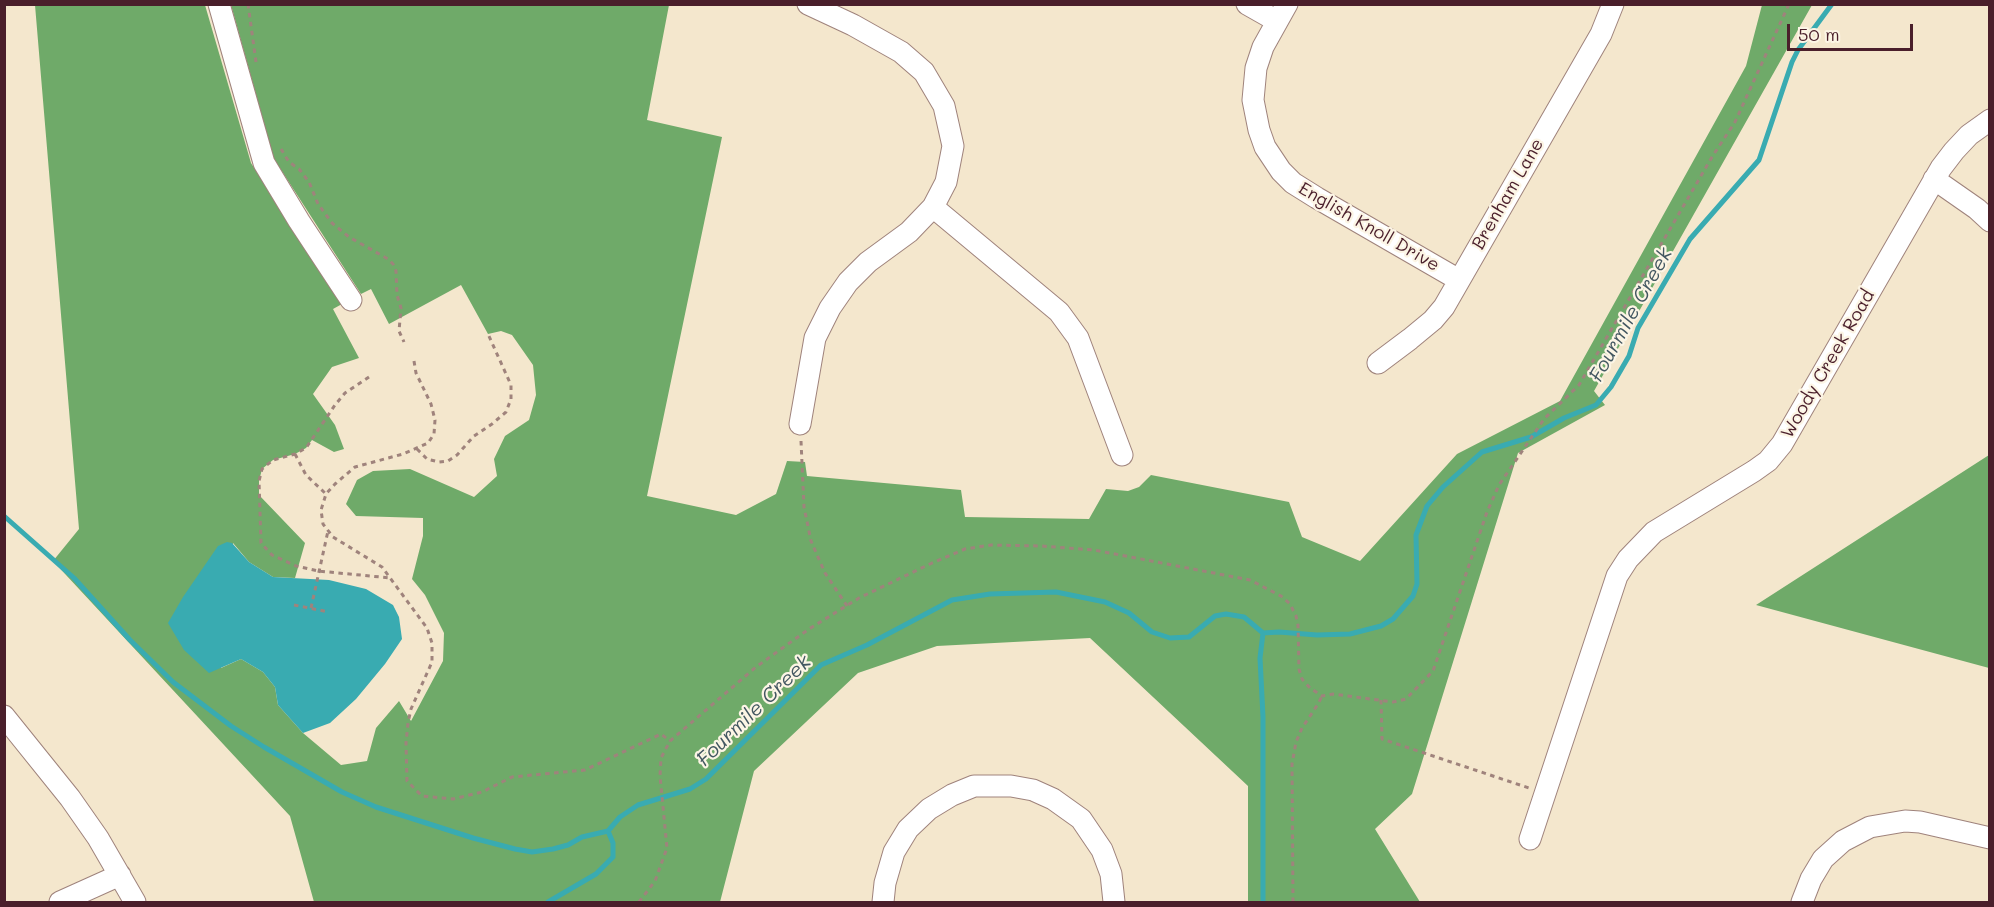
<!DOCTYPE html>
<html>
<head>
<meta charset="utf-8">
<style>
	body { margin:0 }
	#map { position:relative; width:1994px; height:907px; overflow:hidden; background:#f4e7cd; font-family:Mali,sans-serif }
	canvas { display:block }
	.frame { position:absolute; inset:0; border:6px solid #4a1f2b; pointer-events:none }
	.scale { position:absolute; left:1787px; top:24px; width:126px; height:27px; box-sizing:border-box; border:3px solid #4a1f2b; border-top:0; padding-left:8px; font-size:18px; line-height:21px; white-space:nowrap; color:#4a1f2b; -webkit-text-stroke:4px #fcf5e5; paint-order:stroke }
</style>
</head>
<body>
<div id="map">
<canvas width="1994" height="907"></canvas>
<div class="frame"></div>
<div class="scale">50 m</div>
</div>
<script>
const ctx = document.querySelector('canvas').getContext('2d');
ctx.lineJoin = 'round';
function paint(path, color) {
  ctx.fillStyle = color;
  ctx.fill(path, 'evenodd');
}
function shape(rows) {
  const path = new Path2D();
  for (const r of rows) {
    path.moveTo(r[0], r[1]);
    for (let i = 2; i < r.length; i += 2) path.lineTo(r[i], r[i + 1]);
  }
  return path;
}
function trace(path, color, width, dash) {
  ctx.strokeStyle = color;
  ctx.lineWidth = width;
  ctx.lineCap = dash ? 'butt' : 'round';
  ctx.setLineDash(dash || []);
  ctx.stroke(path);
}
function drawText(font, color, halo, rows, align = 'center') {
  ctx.font = font + ' Mali,sans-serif';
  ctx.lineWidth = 4.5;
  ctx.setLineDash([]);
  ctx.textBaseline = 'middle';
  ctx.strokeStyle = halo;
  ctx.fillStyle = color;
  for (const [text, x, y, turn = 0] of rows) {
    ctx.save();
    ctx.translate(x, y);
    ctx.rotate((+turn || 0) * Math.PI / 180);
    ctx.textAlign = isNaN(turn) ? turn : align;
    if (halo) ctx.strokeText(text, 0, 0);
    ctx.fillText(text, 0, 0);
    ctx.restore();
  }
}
paint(shape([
	[35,5,205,5,251,163,342,304,333,309,359,358,332,367,313,394,335,425,344,449,334,452,312,440,306,448,295,454,273,460,262,469,259,481,259,495,305,543,295,578,273,577,249,562,233,543,221,668,241,659,263,672,275,687,278,705,303,733,341,765,367,761,376,728,399,701,411,721,443,661,444,633,425,595,412,579,423,536,423,518,356,516,346,504,357,480,373,471,410,469,474,497,497,476,494,459,505,436,529,420,536,395,533,365,512,335,501,331,488,334,461,285,389,324,371,289,361,294,274,159,231,5,669,5,647,120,722,137,647,496,736,515,776,494,787,461,805,462,807,476,961,490,965,517,1089,519,1106,489,1128,491,1139,487,1151,475,1289,502,1302,537,1360,561,1457,454,1560,401,1746,66,1762,5,1812,5,1594,391,1605,405,1518,453,1412,794,1375,829,1420,902,1248,902,1248,786,1090,638,937,646,858,673,754,771,720,902,314,902,290,816,53,561,79,529],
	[1989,455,1989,668,1756,605]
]), '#6faa69');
paint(shape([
	[227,542,232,543,249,562,273,577,329,580,366,589,393,605,399,617,402,639,385,664,356,699,330,723,303,733,278,705,275,687,263,672,241,659,209,673,184,650,168,623,183,597,218,546]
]), '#39abb1');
trace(shape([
	[4,516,74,578,130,640,173,682,231,726,264,747,342,792,376,807,473,838,515,849,532,852,553,849,568,845,582,837,608,831],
	[608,831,620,817,638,805,690,789,706,779,821,665,867,645,952,600,990,594,1056,592,1105,602,1129,613,1152,632,1170,638,1189,637,1215,616,1226,614,1244,617,1263,633,1279,632,1317,635,1350,634,1381,626,1393,619,1413,596,1417,584,1416,535,1427,506,1443,487,1482,452,1531,437,1564,418,1596,405,1611,387,1629,356,1638,328,1690,239,1759,160,1792,62,1798,50,1832,4],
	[548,902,596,874,613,857,613,843,608,831],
	[1263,902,1263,717,1260,658,1263,633]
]), '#39abb1', 5);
const minor = shape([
	[219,4,264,163,299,221,351,300],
	[1247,4,1277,21],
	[1287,4,1263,47,1256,68,1253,100,1259,130,1265,147,1281,171,1293,183,1317,198,1459,280],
	[1934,179,1977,209,1990,221],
	[933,207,1059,312,1078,338,1122,455],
	[1378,363,1410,339,1433,320,1444,307,1601,34,1613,4],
	[800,424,815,338,830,308,848,282,868,262,909,232,933,207,946,182,953,146,944,106,924,72,901,52,853,25,808,4],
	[4,716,70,798,98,838,135,902],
	[1530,839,1617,576,1628,559,1654,532,1754,471,1768,461,1782,444,1941,168,1954,151,1969,135,1990,120],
	[60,902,120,875],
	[883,902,885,883,894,852,908,829,929,809,952,795,974,786,1011,786,1033,790,1053,799,1081,819,1102,850,1111,874,1114,902],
	[1802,902,1811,879,1823,859,1843,841,1870,827,1905,821,1920,822,1990,838]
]);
trace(minor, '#9f837c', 23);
trace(shape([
	[248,4,256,62],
	[281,149,289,162,299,169,309,182,318,204,332,223,349,237,388,259,393,264,396,271,397,295,401,308,399,331,404,342],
	[414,361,416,373,431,404,435,420,434,434,428,443,403,454,355,467,335,484,326,494,321,510,323,524,333,537,382,567,427,628,432,643,432,662,411,709,408,723,406,743,407,781,422,796,453,799,482,792,512,777,585,770,661,734,670,741],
	[369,377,345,393,335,405,306,448,295,454,273,460,262,469,259,481,261,543,272,555,296,566,318,571,391,578],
	[801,441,804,507,811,541,825,573,847,606],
	[417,449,427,459,439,462,448,461,457,455,474,436,492,424,506,412,511,399,511,385,488,334],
	[295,454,306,475,326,494],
	[294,605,329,612],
	[311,608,328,531],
	[1381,700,1382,739,1529,788],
	[639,902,655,881,667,848,660,776,661,758,670,741,756,667,809,629,859,598,932,563,965,549,991,545,1041,546,1094,550,1250,580,1281,596,1290,604,1296,616,1298,625,1299,669,1302,679,1310,688,1322,696,1333,694,1393,702,1406,699,1433,671,1487,512,1499,485,1544,419,1579,385,1712,157,1735,122,1789,4],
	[1293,902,1292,764,1296,742,1302,728,1318,704,1322,696]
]), '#9f837c', 3, [4.5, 4.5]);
trace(minor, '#fff', 21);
drawText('18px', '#4a1f2b', '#fcf5e5', [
	["Brenham Lane",1508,194,-60],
	["English Knoll Drive",1369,227,30],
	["Woody Creek Road",1828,364,-60]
]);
drawText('italic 20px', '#435761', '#fcf5e5', [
	["Fourmile Creek",1631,315,-61],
	["Fourmile Creek",754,711,-44]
]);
</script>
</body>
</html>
